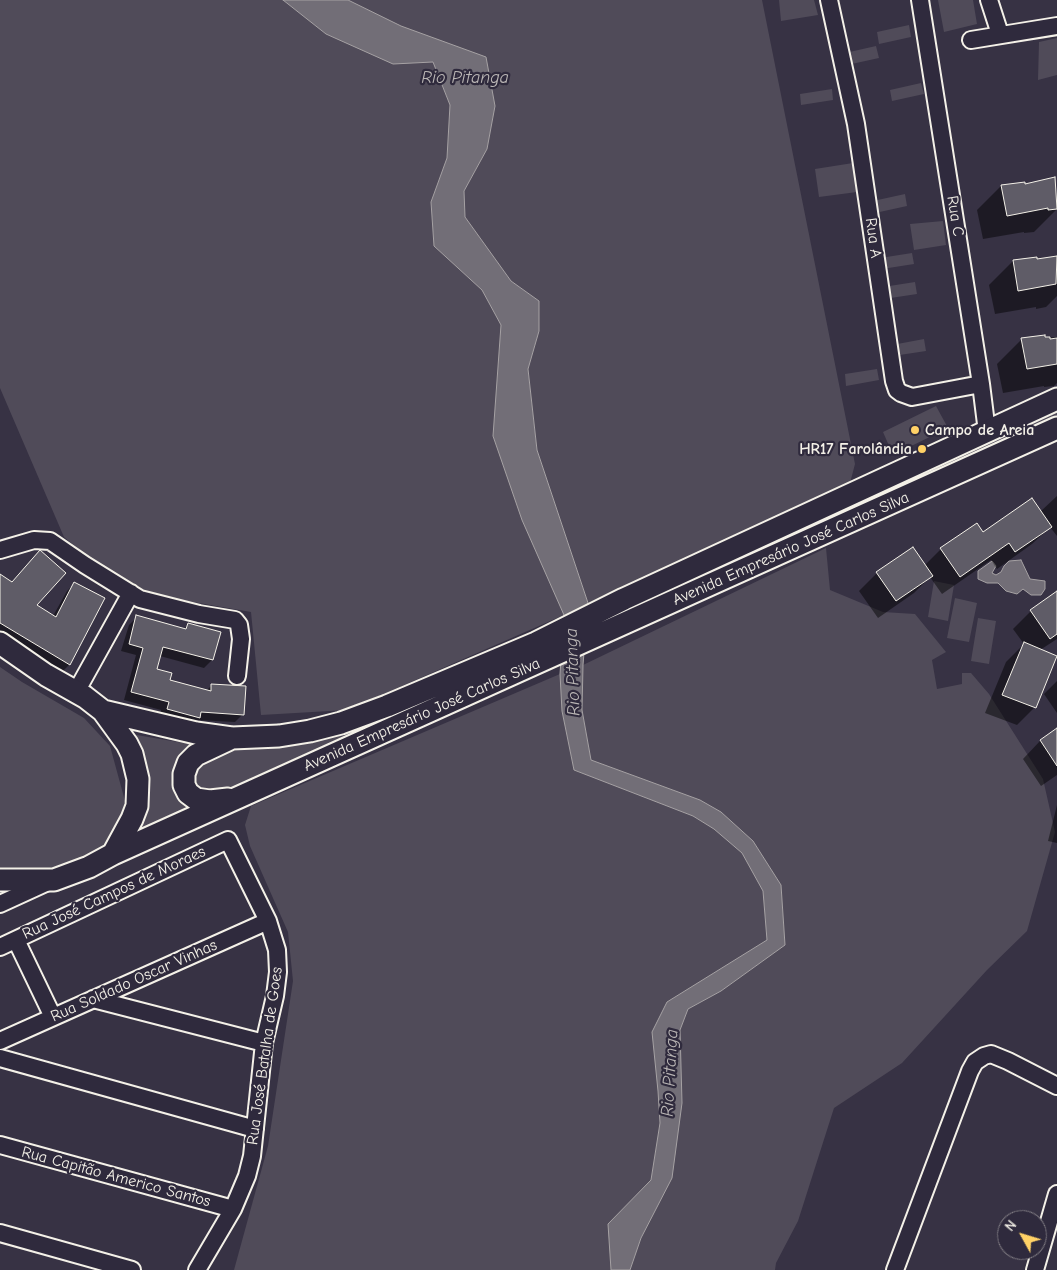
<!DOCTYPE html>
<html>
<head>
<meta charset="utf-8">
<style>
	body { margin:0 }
	#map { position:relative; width:1057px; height:1270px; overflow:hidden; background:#373244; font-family:"Comic Neue",sans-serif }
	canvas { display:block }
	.north { position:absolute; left:997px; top:1210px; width:50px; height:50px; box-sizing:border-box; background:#2f2a3d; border:1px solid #7e7a81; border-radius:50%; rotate:309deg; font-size:14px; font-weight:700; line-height:20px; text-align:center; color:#f4f1e8 }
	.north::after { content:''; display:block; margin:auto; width:18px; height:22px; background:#ffd166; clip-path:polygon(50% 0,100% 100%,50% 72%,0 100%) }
</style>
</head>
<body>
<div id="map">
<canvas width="1057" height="1270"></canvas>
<div class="north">N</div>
</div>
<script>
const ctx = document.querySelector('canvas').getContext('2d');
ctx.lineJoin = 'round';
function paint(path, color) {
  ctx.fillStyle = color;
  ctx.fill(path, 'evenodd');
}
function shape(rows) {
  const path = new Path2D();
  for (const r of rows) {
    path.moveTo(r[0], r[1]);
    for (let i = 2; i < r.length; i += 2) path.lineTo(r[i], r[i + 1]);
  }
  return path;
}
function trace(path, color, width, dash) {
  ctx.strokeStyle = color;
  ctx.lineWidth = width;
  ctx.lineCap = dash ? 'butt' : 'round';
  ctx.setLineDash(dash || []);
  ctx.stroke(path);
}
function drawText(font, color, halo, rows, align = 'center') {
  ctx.font = font + ' "Comic Neue",sans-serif';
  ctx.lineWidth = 4.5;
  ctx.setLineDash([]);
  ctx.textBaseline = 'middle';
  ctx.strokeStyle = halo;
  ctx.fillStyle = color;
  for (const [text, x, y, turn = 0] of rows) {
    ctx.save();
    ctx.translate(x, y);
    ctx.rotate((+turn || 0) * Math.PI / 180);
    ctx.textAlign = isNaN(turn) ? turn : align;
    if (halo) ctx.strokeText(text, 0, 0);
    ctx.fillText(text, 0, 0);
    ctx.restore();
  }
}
paint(shape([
	[0,0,283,0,326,34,393,63,433,62,450,105,447,158,431,202,434,246,482,290,501,325,493,436,564,615,347,710,261,715,251,612,158,596,106,572,64,537,0,388],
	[348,0,762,0,855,464,850,483,588,603,537,450,528,368,539,331,539,301,511,281,465,217,464,191,487,149,495,106,400,26],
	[779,0,814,0,818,15,781,21],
	[938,0,973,0,977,24,944,32],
	[909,25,911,37,879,44,877,32],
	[1057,38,1057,75,1038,80,1039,42],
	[876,46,879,58,847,65,845,53],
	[921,83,924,94,892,101,890,90],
	[832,89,833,100,801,105,800,94],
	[853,163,857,192,819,197,815,169],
	[905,194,907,206,875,213,873,201],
	[943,221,946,245,914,250,910,224],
	[912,253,914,264,882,269,880,258],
	[915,282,917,294,884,299,883,287],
	[924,339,926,351,893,356,892,345],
	[877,369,879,380,846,386,845,374],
	[936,406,948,428,893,455,883,432],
	[1057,408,1057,418,127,840,141,797,119,732,219,749,310,739,374,724,548,646],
	[826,548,830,590,883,612,915,614,946,652,932,660,937,689,962,684,962,673,971,673,989,694,1043,779,1055,832,1027,931,987,970,902,1063,834,1108,798,1221,776,1263,775,1270,630,1270,641,1238,682,1103,680,1030,688,1009,721,991,785,945,781,885,753,841,721,812,700,800,591,760,582,710,583,665],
	[934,581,954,585,948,621,928,617],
	[955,598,977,603,969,642,947,638],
	[978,618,996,621,989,664,971,661],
	[0,667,22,682,84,718,110,746,125,801,121,816,101,852,74,867,31,872,0,874],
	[560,674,562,711,574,770,693,816,714,829,742,853,763,891,767,940,667,1002,658,1091,660,1123,651,1180,609,1224,611,1270,234,1270,268,1146,293,981,288,932,250,846,245,825,251,806]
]), '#504b59');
const water = shape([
	[283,0,348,0,401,26,486,57,495,106,487,149,464,191,465,217,511,281,539,301,539,331,528,369,537,450,588,603,583,665,582,710,591,760,700,800,721,812,753,841,781,885,785,945,721,991,688,1009,680,1030,682,1103,672,1178,641,1238,630,1270,611,1270,608,1224,651,1180,660,1123,658,1091,652,1032,667,1002,767,940,763,891,742,853,714,829,693,816,574,770,562,711,560,674,564,615,522,520,493,436,501,325,482,290,434,246,431,202,447,158,450,105,433,62,393,64,326,34,283,0],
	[1021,560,1030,579,1045,581,1045,589,1041,595,1031,595,1023,589,1017,594,1006,591,998,583,987,583,978,579,978,571,992,561,996,566,992,573,996,575,1001,572,1004,566,1009,561,1021,560]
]);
paint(water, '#726e77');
trace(water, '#a6a2a4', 1);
paint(shape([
	[1054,179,1057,209,1034,232,1024,233,1024,232,983,239,977,210,1001,186,1024,185],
	[1057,255,1057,296,1046,307,1036,309,1036,307,995,314,989,285,1013,261,1036,260,1054,257],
	[1057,337,1057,383,1054,386,1044,387,1044,386,1003,393,997,364,1022,339],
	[1057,496,1057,536,1050,527,1032,544,997,569,991,560,942,594,930,577,914,593,878,618,859,591,877,573,924,566,941,549,1040,512],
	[0,575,36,605,53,616,67,591,75,583,69,665,61,673,0,635],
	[1057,593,1057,639,1040,650,1035,707,1017,725,985,713,1006,662,1024,644,1013,629,1031,611],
	[137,617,184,629,188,625,212,660,204,668,160,656,156,670,169,681,206,691,212,685,243,714,235,722,196,720,191,726,159,717,161,710,124,700,136,655,121,651,129,625],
	[1057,681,1057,713,1044,694],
	[1057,730,1057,775,1041,786,1023,759,1040,741],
	[1057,805,1057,843,1048,841]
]), '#0007');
const building = shape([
	[1055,177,1057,209,1048,210,1048,208,1007,216,1001,185,1025,182,1025,184,1055,177],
	[1057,256,1056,284,1018,291,1013,260,1037,257,1037,259,1057,256],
	[1045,335,1045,337,1050,337,1050,339,1057,338,1057,364,1027,369,1021,338,1045,335],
	[1032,498,1052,527,1015,552,1009,543,960,577,940,548,977,523,983,532,1032,498],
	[913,547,933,576,896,601,876,572,913,547],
	[40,550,66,573,37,605,56,617,74,582,105,598,70,665,0,623,0,574,12,582,40,550],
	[1057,591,1057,634,1050,639,1030,610,1057,591],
	[136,615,186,629,188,623,221,632,213,660,163,647,157,669,172,673,170,680,211,691,211,684,246,686,244,715,201,712,200,718,167,709,169,702,131,692,143,648,129,644,136,615],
	[1024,642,1057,656,1036,708,1002,695,1024,642],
	[1057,728,1057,766,1040,740,1057,728]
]);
paint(building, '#5f5c67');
trace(building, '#f4f1e8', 1);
const minor = shape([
	[829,0,856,124,894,381,897,390,901,393,912,397,981,384],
	[920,0,981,384,987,432],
	[989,0,1000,34],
	[971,40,1057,26],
	[0,550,34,540,50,541,85,565,140,599,199,614,235,620,239,625,241,639,237,676],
	[76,692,131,593],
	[0,904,48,882],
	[16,940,53,1017],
	[0,947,228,840,268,921,277,950,278,972,275,996,264,1043,252,1156,247,1176,233,1209,197,1270],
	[93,999,264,1043],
	[0,1041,268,921],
	[0,1058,255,1129],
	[0,1145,233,1209],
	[0,1233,132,1270],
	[895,1270,970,1071,975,1062,984,1056,991,1054,1008,1061,1057,1086],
	[1035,1270,1057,1194]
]);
const major = shape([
	[0,643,46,675,85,697,103,711,196,733,232,738,279,736,310,731,341,723,387,706,536,643,624,599,1057,399],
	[103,711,127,744,132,754,138,779,137,806,132,819,113,854],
	[228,799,210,801,196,799,188,793,184,785,184,774,188,763,196,755,232,738],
	[0,880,54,880,89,867,113,854,1057,428]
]);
trace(minor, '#f4f1e8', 20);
trace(major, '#f4f1e8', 25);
trace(minor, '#2f2a3d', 16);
trace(major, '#2f2a3d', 21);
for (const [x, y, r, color] of [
	[915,430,5,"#ffd166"],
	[922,449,5,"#ffd166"]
]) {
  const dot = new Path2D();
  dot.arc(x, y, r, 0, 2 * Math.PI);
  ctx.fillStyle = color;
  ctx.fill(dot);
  trace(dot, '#2f2a3d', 2);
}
drawText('16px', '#f4f1e8', '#2f2a3d', [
	["Rua C",955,216,81],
	["Rua A",873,238,82],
	["Avenida Empresário José Carlos Silva",791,549,-24],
	["Avenida Empresário José Carlos Silva",422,715,-24],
	["Rua José Campos de Moraes",114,893,-25],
	["Rua Soldado Oscar Vinhas",134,981,-24],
	["Rua José Batalha de Goes",265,1056,-82],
	["Rua Capitão Americo Santos",116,1177,15]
]);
drawText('bold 16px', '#f4f1e8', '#2f2a3d', [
	["Campo de Areia",925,430],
	["HR17 Farolândia",912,449,"right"]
], 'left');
drawText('italic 18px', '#bab6b5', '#2f2a3d', [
	["Rio Pitanga",465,78],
	["Rio Pitanga",573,672,-92],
	["Rio Pitanga",670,1073,-87]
]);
</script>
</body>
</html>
